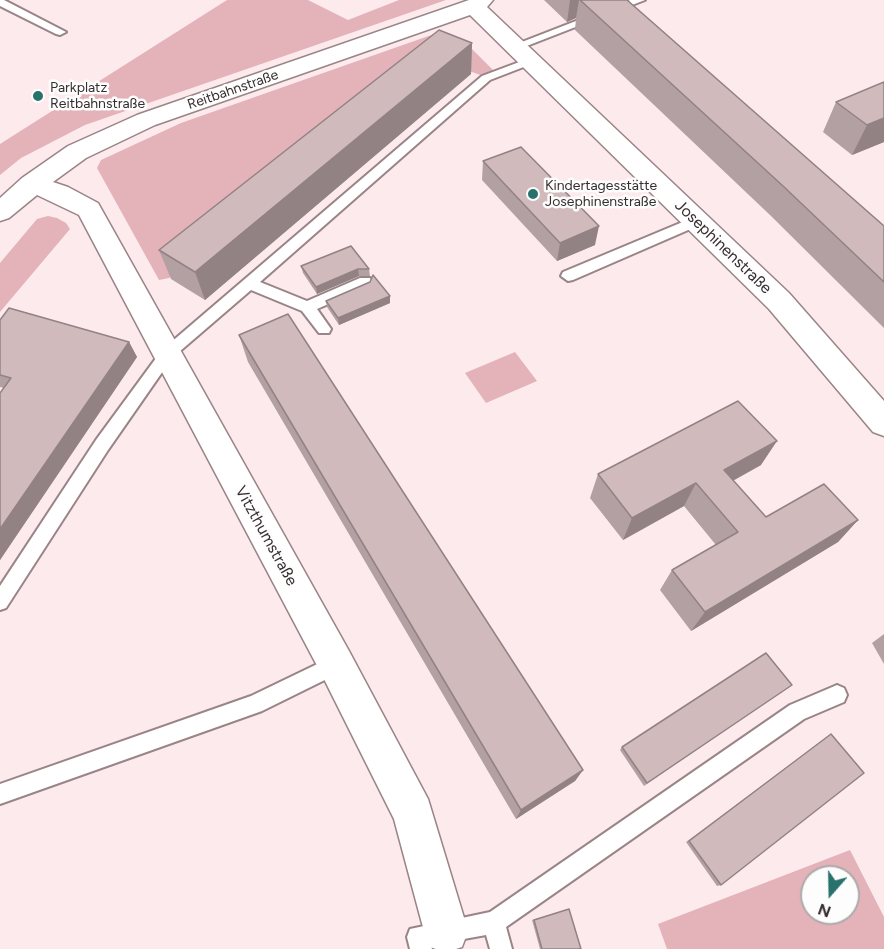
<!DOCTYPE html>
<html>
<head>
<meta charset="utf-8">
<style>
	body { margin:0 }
	#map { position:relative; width:884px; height:949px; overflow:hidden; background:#fdeaed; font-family:Figtree,sans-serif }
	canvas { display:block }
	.north { position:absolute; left:800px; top:865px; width:60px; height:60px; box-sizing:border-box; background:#fdfdfd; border:2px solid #aeaaab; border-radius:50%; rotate:200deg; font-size:16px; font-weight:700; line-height:24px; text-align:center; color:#372e2f }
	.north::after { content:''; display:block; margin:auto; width:21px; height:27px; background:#28716c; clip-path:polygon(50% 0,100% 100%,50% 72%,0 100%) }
</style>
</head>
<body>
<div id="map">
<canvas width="884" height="949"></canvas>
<div class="north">N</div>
</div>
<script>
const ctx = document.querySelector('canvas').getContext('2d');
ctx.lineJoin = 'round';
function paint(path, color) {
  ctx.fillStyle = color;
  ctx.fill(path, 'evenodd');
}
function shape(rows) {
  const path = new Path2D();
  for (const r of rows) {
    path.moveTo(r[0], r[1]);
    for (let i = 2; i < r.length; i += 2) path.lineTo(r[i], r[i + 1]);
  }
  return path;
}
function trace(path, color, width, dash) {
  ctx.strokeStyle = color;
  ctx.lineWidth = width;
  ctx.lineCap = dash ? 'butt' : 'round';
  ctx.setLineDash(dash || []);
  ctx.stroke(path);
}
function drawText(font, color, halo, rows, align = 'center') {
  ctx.font = font + ' Figtree,sans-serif';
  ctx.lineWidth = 5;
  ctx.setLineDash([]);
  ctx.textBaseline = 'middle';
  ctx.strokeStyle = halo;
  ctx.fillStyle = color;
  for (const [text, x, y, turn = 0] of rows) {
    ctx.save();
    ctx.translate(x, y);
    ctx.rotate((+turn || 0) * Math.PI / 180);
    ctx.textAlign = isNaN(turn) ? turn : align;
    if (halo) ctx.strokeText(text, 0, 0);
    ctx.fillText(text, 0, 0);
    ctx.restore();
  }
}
paint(shape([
	[227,0,308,0,348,20,399,0,446,0,85,125,21,158,0,175,0,144],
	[437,33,462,39,494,71,483,76,439,60,169,278,159,280,97,168,101,160,181,123],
	[48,216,57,218,66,223,70,229,0,312,0,263,37,219],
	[515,352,537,381,486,403,465,373],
	[850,850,884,917,884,949,667,949,658,924],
	[812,877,848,877,848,913,812,913]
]), '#e4b2b9');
const lane = shape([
	[0,0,4,0,66,32,60,35,56,34,0,6,0,0],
	[630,0,645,0,519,49,515,50,509,47,630,0],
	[530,58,536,61,534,63,490,80,260,282,307,301,360,278,370,278,372,282,370,286,317,309,331,329,329,333,319,333,302,311,251,290,172,358,108,450,6,608,0,610,0,586,96,440,162,350,482,76,530,58],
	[697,216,704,221,702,224,573,280,568,281,561,276,563,272,697,216],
	[336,655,343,657,345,664,343,671,262,711,0,804,0,784,251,696,336,655],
	[837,685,844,688,847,695,844,702,804,719,506,927,512,949,490,949,486,935,431,945,432,949,410,949,407,937,410,929,490,912,790,705,837,685]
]);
const street = shape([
	[469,0,493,0,487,7,789,293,884,401,884,436,873,432,769,309,470,15,155,125,86,158,53,182,68,187,98,203,349,651,428,799,468,931,462,947,456,949,436,949,430,947,424,931,394,819,323,677,79,215,37,195,9,218,0,221,0,198,22,178,68,146,137,115,469,0]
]);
trace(lane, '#998486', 4);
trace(street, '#998486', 3);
paint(lane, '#fff');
paint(street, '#fff');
paint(shape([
	[544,0,627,0,884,226,884,328,770,215,575,30,576,18,567,22],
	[472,43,471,74,205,300,171,279,159,250],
	[884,82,884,142,852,155,823,132,836,102],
	[483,161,595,245,557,261,482,180],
	[301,266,369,269,370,276,359,276,317,294,303,273],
	[326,301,390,303,339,325,327,307],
	[0,320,129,342,137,357,0,560,0,393,4,388,0,387],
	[239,335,583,770,575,781,516,819,248,362],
	[761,465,733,481,766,517,858,520,838,542,691,631,660,590,672,570,716,545,684,506,623,540,590,498,598,474],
	[884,634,884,664,872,643],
	[792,685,644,786,620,750,622,747],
	[831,734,721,885,717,886,686,842],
	[569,909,581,949,540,949,532,920]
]), '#b3a0a2');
paint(shape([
	[570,0,579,0,576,18,567,22],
	[472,43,471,74,205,300,195,272],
	[884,118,884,142,852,155,867,125],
	[599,226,595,245,557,261,560,243],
	[358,269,359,276,317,294,316,287],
	[390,296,390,303,339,325,338,318],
	[129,342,137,357,0,560,0,529],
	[777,441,761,465,710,493,724,470],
	[696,483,684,506,623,540,632,518],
	[858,520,838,542,691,631,705,612],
	[583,770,575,781,516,819,521,810]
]), '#928284');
const building = shape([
	[580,0,627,0,884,226,884,282,783,186,580,0],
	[439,30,472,43,195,272,159,250,439,30],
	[884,82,884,118,867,125,836,102,884,82],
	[521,147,599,226,560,243,483,161,521,147],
	[351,246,369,269,358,269,316,287,301,266,351,246],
	[373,275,390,296,338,318,326,301,370,282,373,275],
	[9,308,129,342,0,529,0,393,11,378,0,375,0,320,9,308],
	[288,314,583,770,521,810,239,335,288,314],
	[738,401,777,441,724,470,766,517,824,484,858,520,705,612,672,570,738,532,696,483,632,518,598,474,738,401],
	[766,653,792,685,647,783,622,747,766,653],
	[831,734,864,773,721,885,689,841,831,734],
	[569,909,581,949,542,949,534,920,569,909]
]);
paint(building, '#d0babc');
trace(building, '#928284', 1.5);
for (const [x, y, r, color] of [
	[38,96,6,"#28716c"],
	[533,194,6,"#28716c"]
]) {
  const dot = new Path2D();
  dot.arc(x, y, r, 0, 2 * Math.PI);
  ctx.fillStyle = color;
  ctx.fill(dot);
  trace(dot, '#fdfdfd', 2);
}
drawText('14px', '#372e2f', '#fdfdfd', [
	["Parkplatz",50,88],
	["Reitbahnstraße",50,104],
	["Kindertagesstätte",545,186],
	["Josephinenstraße",545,202]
], 'left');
drawText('14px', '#372e2f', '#fdfdfd', [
	["Reitbahnstraße",233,90,-19]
]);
drawText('16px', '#372e2f', '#fdfdfd', [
	["Josephinenstraße",723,247,44],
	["Vitzthumstraße",266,536,61]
]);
</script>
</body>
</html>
